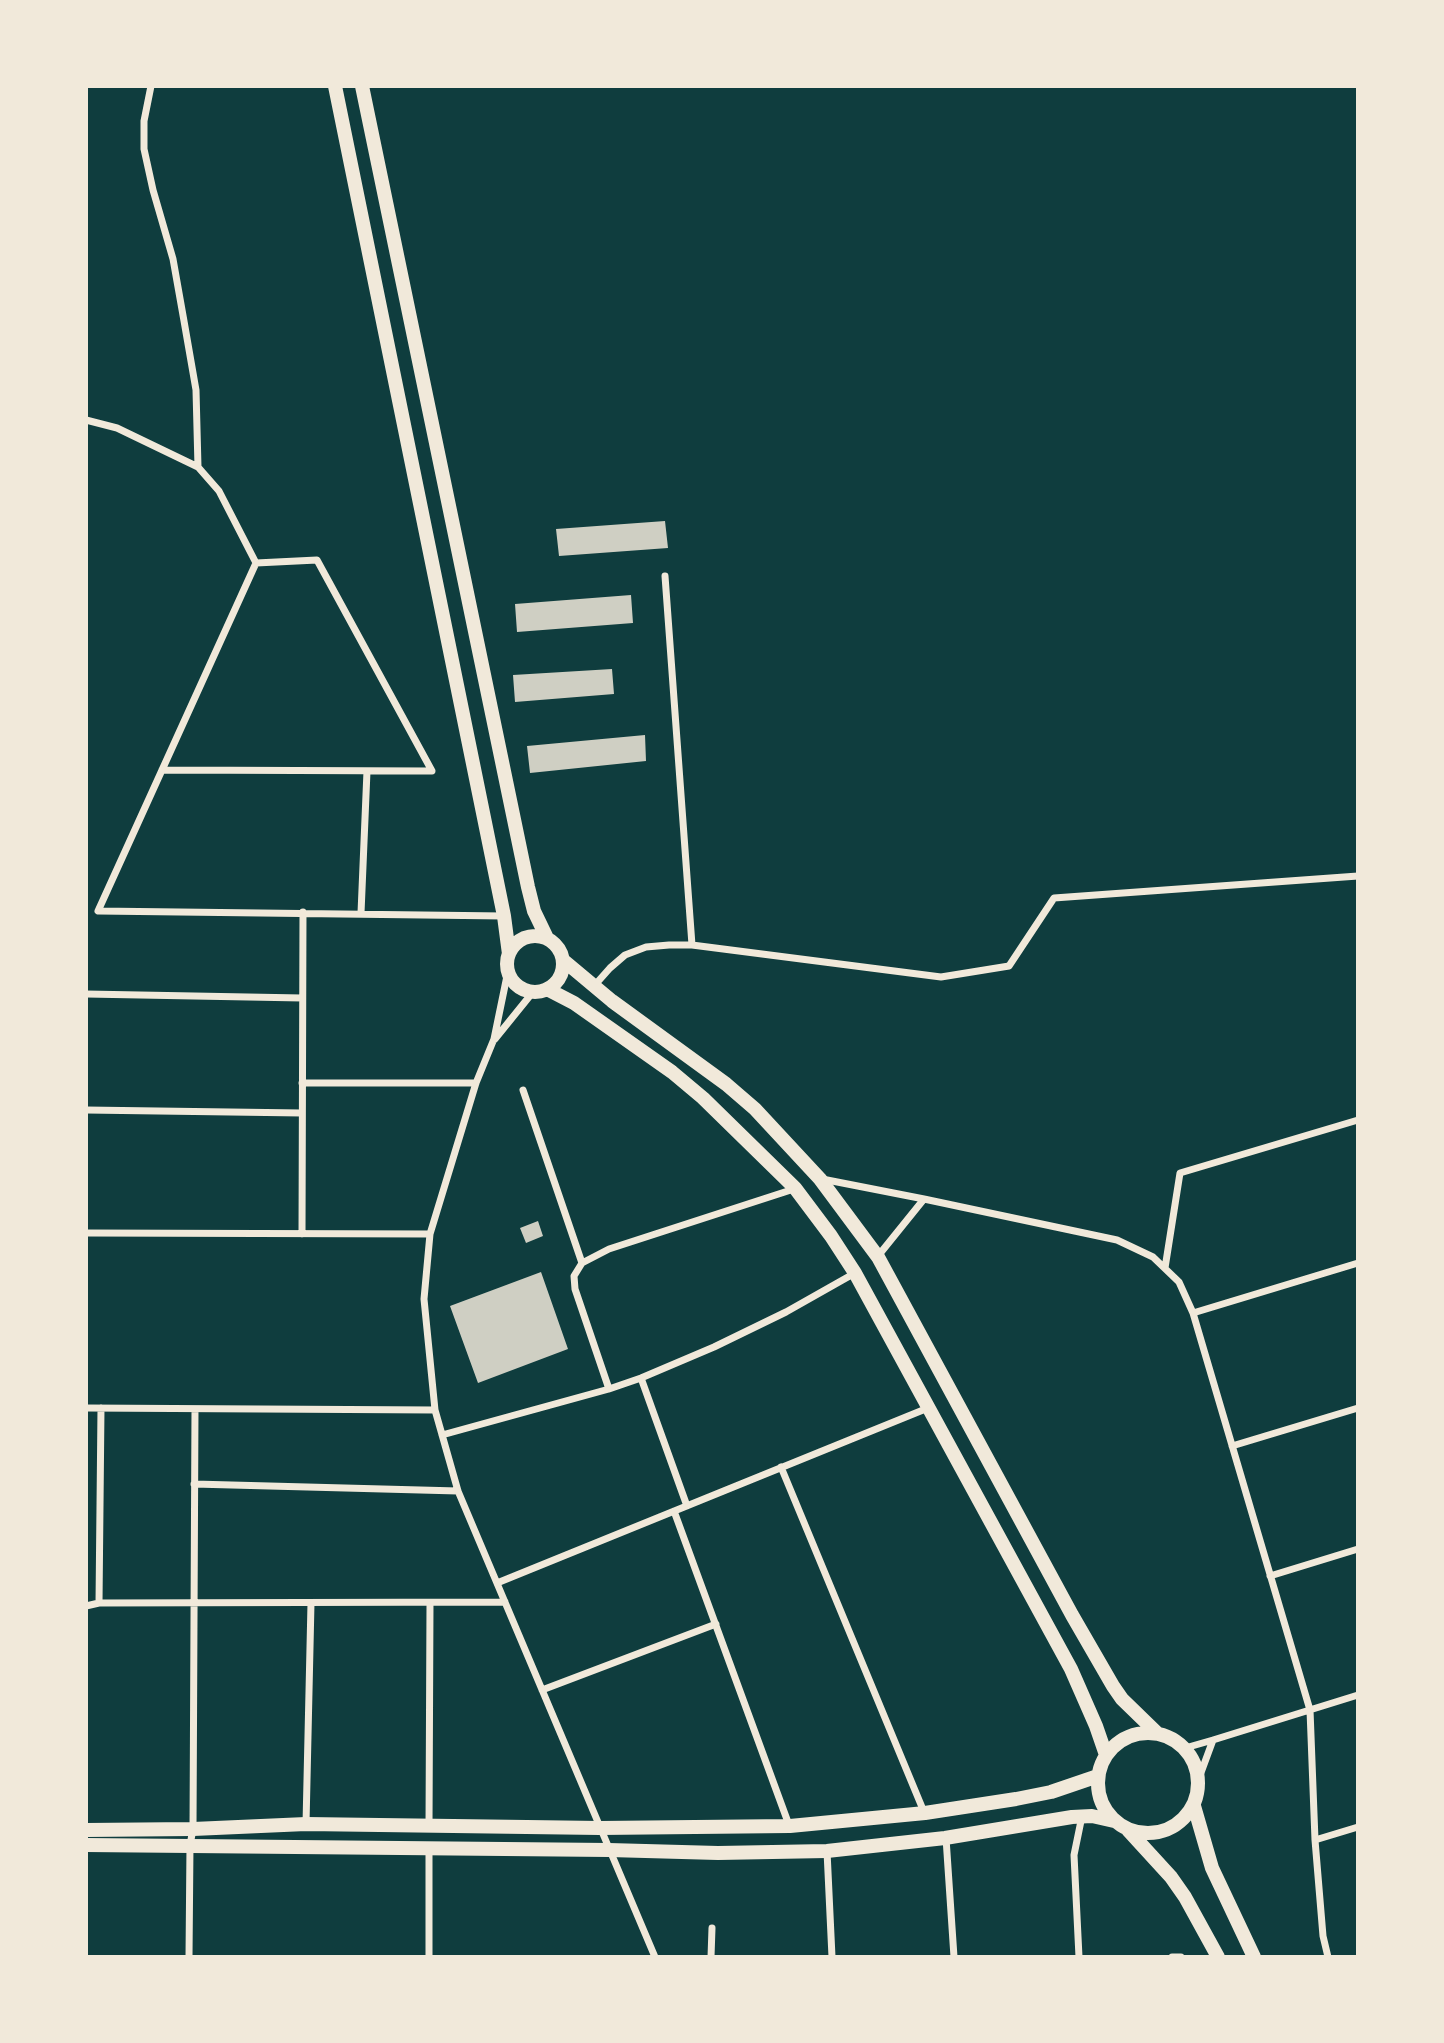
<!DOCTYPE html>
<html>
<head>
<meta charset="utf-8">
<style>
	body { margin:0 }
	#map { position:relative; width:1444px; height:2043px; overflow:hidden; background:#0f3d3e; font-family:Barlow,sans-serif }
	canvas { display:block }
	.frame { position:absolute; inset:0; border:88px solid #f1e9da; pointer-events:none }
</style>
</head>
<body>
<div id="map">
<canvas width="1444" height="2043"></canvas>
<div class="frame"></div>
</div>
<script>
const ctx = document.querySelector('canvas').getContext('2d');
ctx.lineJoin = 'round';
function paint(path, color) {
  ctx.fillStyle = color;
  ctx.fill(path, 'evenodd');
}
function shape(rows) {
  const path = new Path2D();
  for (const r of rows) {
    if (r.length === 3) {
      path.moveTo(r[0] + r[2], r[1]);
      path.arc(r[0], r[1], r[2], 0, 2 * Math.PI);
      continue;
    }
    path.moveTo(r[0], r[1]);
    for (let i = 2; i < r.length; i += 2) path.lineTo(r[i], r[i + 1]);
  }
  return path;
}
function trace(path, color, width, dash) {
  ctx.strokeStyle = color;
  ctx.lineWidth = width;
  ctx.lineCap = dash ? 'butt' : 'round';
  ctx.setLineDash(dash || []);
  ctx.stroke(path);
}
paint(shape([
	[665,521,668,548,559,556,556,529],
	[631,595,633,623,517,632,515,604],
	[612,669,614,694,515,702,513,675],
	[645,735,646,761,530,773,527,746],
	[538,1221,543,1236,526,1243,520,1228],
	[541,1272,568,1349,478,1383,450,1306]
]), '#cfcfc3');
trace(shape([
	[151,86,144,121,144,149,153,190,173,259,184,321,196,390,198,467],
	[86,420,117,428,198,467,219,491,256,563],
	[256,563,98,911,504,916],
	[665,576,692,945],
	[162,770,432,771,317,560,256,563],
	[361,913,367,771],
	[508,971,494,1039,476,1083,430,1234,424,1299,435,1410,458,1491,655,1957],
	[594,986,610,968,625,955,646,947,669,945,692,945,941,977,1009,966,1054,898,1358,876],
	[86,994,302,998],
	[495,1039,533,992],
	[302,1083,476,1083],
	[523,1090,582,1263],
	[86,1110,302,1113],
	[822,1179,924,1199,878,1256],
	[924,1199,1117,1240,1153,1257,1179,1282,1193,1313,1310,1710,1315,1840,1323,1936,1328,1957],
	[86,1233,430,1234],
	[302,1234,303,912],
	[1165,1268,1180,1173,1358,1120],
	[1193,1313,1358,1263],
	[641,1378,687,1506],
	[609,1389,575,1289,574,1276,582,1263,609,1249,794,1189],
	[86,1408,435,1410],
	[442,1435,609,1389,641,1378,714,1347,786,1312,855,1273],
	[1232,1446,1358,1408],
	[781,1467,924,1812],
	[194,1484,458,1491],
	[674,1511,789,1825],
	[1270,1576,1358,1549],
	[497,1583,928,1408],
	[99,1603,101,1408],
	[86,1606,99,1603,505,1602],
	[542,1690,716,1624],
	[1213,1740,1358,1695],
	[1185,1748,1213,1740,1199,1778],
	[306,1824,311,1603],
	[429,1826,430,1603],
	[946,1838,954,1957],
	[1315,1840,1358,1827],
	[827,1851,832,1957],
	[189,1957,190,1845,193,1829,195,1409],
	[429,1957,429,1848],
	[711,1957,712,1928],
	[1079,1957,1074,1855,1082,1816],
	[1172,1957,1181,1957]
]), '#f1e9da', 7);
trace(shape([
	[335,86,504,916,509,954],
	[362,86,528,887,534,911,547,938],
	[535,964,28],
	[563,960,612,1001,726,1084,755,1109,820,1179,878,1257,1072,1615,1113,1686,1122,1699,1157,1733],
	[547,989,574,1003,672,1072,703,1098,795,1188,831,1236,855,1273,1071,1669,1096,1726,1106,1755],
	[1148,1783,50],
	[1194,1806,1212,1868,1254,1957],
	[86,1830,193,1829,306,1824,600,1828,790,1826,925,1813,1016,1799,1051,1792,1098,1776],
	[1128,1830,1171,1877,1185,1897,1218,1957],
	[86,1845,609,1850,718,1853,827,1851,945,1838,1072,1817,1092,1816,1114,1821]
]), '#f1e9da', 14);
</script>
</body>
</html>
